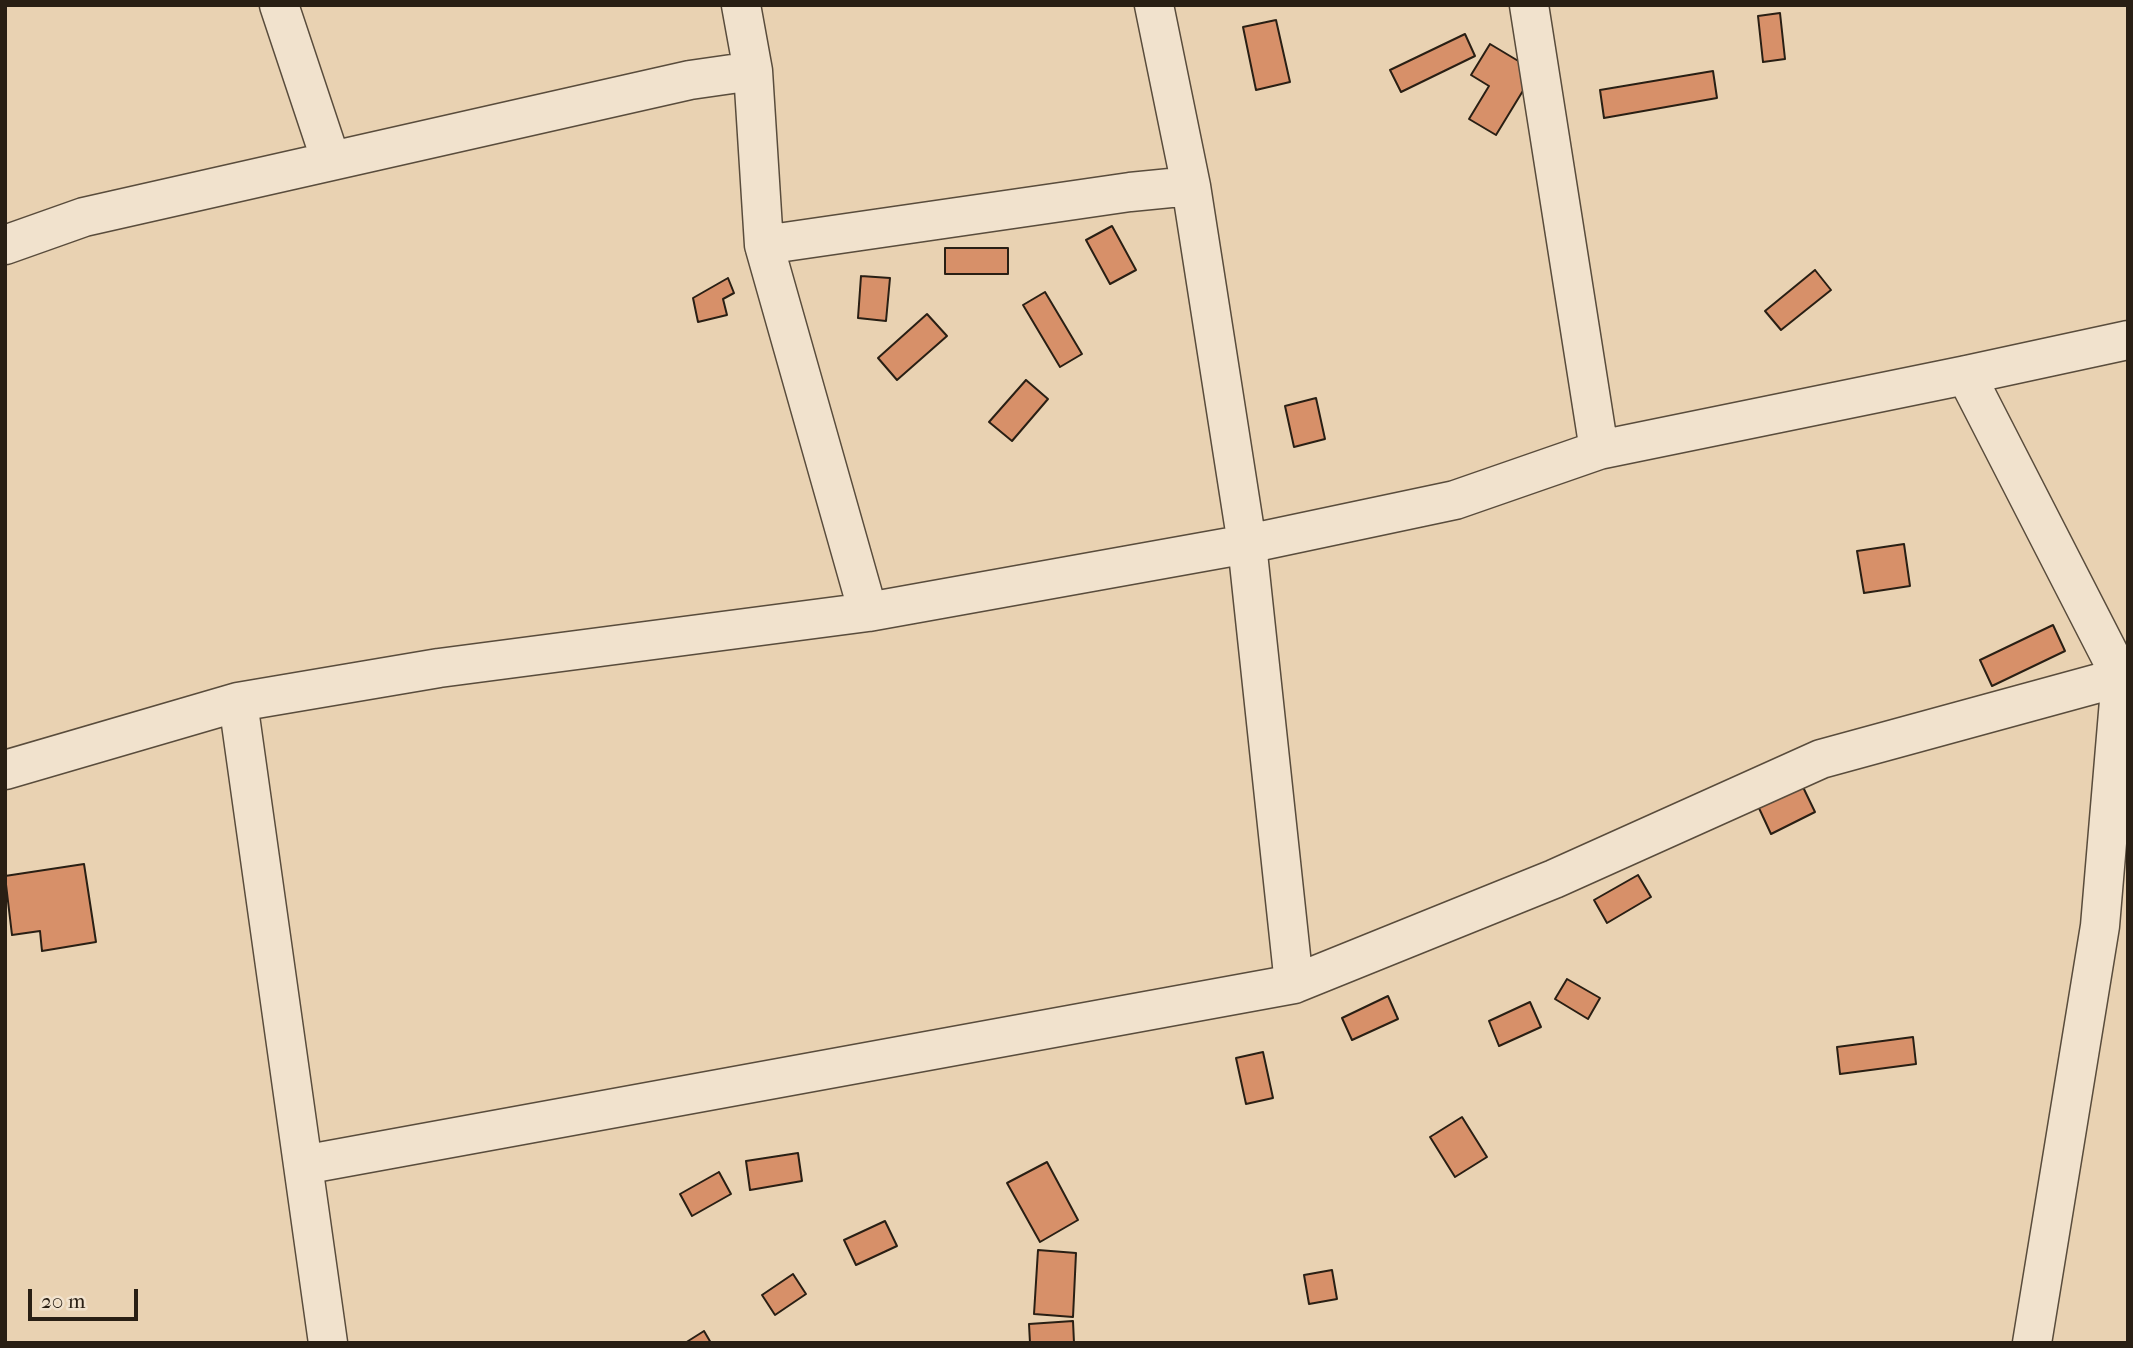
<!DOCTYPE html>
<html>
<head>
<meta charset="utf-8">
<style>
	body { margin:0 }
	#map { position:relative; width:2133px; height:1348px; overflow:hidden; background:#e9d2b2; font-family:"IM FELL French Canon",serif }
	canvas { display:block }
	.frame { position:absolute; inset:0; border:7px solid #291f14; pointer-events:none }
	.scale { position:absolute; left:28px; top:1289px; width:110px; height:32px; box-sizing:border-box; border:4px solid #291f14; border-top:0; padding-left:9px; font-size:21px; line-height:24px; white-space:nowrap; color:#291f14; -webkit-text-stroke:5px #f1e2cd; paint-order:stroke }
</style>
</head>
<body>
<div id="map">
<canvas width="2133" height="1348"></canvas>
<div class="frame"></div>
<div class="scale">20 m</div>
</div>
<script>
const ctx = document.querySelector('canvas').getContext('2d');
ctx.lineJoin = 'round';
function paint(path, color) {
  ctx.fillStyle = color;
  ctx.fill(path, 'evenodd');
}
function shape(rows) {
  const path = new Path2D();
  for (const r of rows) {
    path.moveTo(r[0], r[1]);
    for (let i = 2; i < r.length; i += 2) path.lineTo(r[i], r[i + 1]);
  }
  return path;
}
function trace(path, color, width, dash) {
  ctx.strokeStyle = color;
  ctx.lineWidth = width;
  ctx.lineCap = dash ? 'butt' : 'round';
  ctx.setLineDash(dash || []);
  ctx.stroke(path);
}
const building = shape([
	[1780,13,1785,59,1763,62,1758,16,1780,13],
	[1276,20,1290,82,1256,90,1243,27,1276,20],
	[1465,34,1475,56,1401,92,1390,70,1465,34],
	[1490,44,1535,71,1496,135,1469,119,1489,86,1471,75,1490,44],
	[1713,71,1717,98,1604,118,1600,90,1713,71],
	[1112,226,1136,270,1110,284,1086,240,1112,226],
	[945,248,1008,248,1008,274,945,274,945,248],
	[1815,270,1831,290,1781,330,1765,311,1815,270],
	[861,276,890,278,886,321,858,318,861,276],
	[728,278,734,293,723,299,727,315,698,322,693,298,728,278],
	[1045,292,1082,354,1060,367,1023,305,1045,292],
	[927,314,947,336,897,380,878,358,927,314],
	[1026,380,1048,399,1012,441,989,422,1026,380],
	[1316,398,1325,439,1294,447,1285,406,1316,398],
	[1904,544,1910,586,1864,593,1857,551,1904,544],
	[2053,625,2065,651,1992,686,1980,660,2053,625],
	[1802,785,1815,812,1771,834,1758,806,1802,785],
	[84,864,96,942,42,951,40,931,12,935,5,876,84,864],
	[1638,875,1651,897,1607,923,1594,900,1638,875],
	[1567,979,1600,998,1588,1019,1555,999,1567,979],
	[1388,996,1398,1019,1352,1040,1342,1018,1388,996],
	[1530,1002,1541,1027,1499,1046,1489,1021,1530,1002],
	[1913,1037,1916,1064,1840,1074,1837,1047,1913,1037],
	[1263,1052,1273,1098,1246,1104,1236,1058,1263,1052],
	[1462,1117,1487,1157,1455,1177,1430,1137,1462,1117],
	[798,1153,802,1181,750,1190,746,1161,798,1153],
	[1047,1162,1078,1220,1040,1242,1007,1183,1047,1162],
	[719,1172,731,1194,692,1216,680,1194,719,1172],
	[885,1221,897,1246,856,1265,844,1240,885,1221],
	[1038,1250,1076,1253,1073,1317,1034,1314,1038,1250],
	[1332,1270,1337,1299,1309,1304,1304,1275,1332,1270],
	[793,1274,806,1294,775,1315,762,1295,793,1274],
	[1073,1321,1074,1343,1030,1343,1029,1324,1073,1321],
	[704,1331,711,1343,685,1343,704,1331]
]);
paint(building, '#d79069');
trace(building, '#291f14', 2);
const minor = shape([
	[279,5,331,161],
	[741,5,753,71,764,245,868,612],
	[1154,5,1191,186,1247,544,1294,984],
	[1529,5,1599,450],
	[5,245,84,217,690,80,753,71],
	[764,245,1130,192,1191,186],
	[1966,375,2121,677,2100,926,2032,1343],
	[238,702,328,1343],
	[5,770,238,702,439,668,868,612,1247,544,1455,500,1599,450,1966,375,2128,340],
	[303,1165,1294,984,1554,879,1821,759,2121,677]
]);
trace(minor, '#594c3c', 41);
trace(minor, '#f1e2cd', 38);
</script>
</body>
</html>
